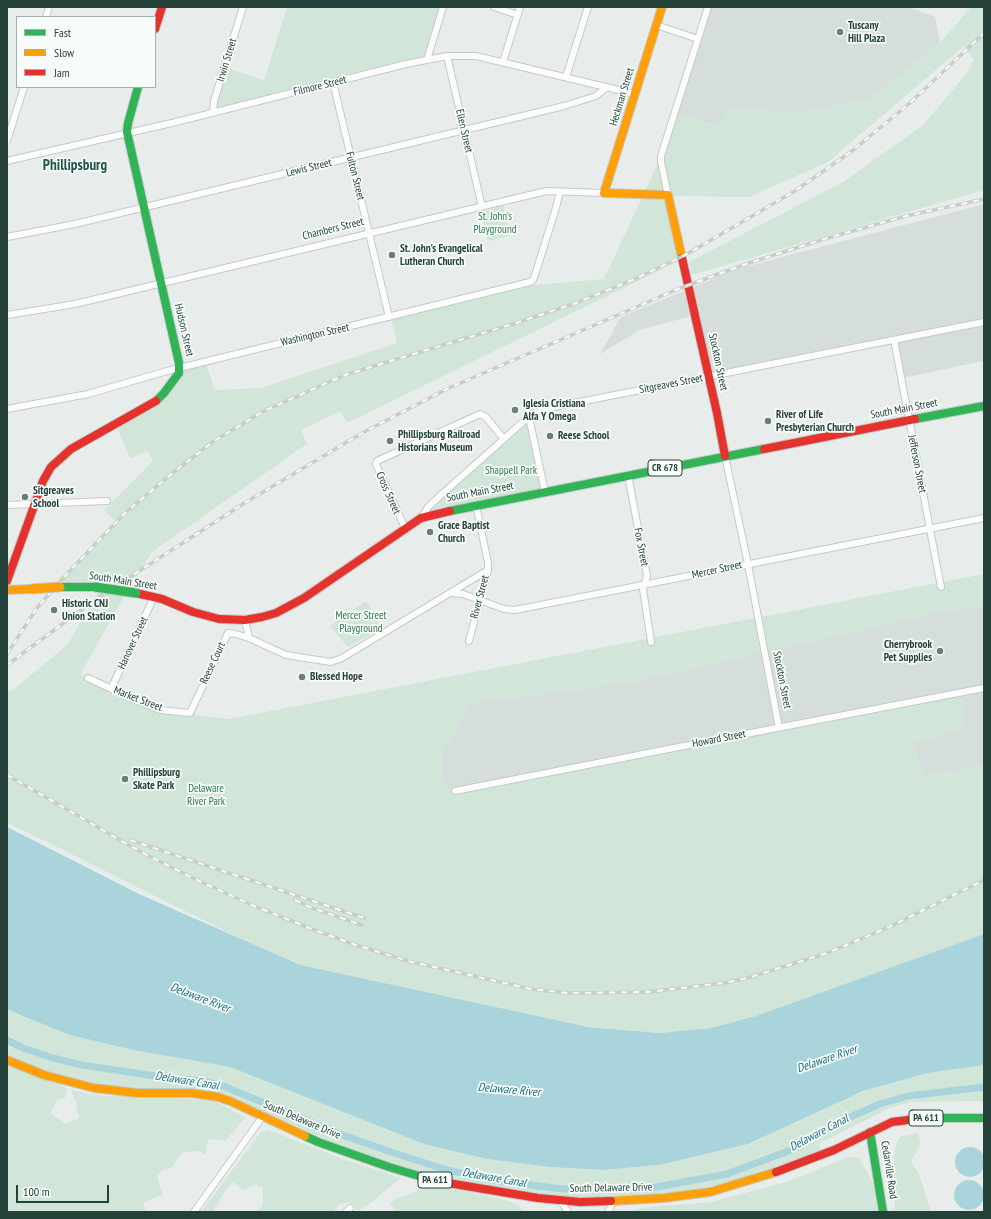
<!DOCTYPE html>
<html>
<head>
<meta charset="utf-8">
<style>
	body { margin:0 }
	#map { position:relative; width:991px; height:1219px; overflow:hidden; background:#e8edeb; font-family:"PT Sans Narrow",sans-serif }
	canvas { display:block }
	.frame { position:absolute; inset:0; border:8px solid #24423a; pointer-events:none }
	.legend { position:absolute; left:16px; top:16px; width:140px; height:72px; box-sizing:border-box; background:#f7fbf9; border:1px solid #a3b1ad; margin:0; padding:5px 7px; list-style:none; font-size:12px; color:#24423a }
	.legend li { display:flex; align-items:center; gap:8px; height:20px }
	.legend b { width:20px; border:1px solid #a3b1ad }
	.scale { position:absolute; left:16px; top:1185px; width:93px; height:18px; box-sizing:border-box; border:2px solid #24423a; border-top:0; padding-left:5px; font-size:12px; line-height:14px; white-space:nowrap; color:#24423a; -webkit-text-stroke:3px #f7fbf9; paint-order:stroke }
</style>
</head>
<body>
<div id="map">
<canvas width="991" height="1219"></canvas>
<div class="frame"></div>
<ul class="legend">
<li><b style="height:5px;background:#30b455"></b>Fast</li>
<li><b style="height:5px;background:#ff9f0a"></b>Slow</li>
<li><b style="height:5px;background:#e5322d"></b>Jam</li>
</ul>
<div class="scale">100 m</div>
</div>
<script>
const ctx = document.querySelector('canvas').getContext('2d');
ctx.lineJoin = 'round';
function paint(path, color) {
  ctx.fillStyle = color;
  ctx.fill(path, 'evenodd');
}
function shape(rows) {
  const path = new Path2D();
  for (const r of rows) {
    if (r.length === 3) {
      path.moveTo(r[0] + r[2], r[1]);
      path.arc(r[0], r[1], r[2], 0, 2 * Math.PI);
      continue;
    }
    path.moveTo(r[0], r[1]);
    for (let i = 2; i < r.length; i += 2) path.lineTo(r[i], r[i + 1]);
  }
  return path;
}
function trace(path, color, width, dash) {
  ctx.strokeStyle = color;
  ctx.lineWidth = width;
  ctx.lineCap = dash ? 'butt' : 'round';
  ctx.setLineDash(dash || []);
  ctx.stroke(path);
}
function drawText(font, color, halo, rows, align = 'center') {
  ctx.font = font + ' "PT Sans Narrow",sans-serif';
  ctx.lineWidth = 3.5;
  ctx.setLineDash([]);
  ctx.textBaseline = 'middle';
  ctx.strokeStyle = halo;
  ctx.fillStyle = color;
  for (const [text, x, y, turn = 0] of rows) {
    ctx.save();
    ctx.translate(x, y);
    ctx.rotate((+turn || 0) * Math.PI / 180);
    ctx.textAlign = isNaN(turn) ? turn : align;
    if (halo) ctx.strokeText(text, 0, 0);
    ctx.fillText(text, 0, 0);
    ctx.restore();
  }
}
paint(shape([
	[711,7,909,7,935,17,940,43,870,100,793,114,728,108,720,126,677,115],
	[984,204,984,361,902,378,895,342,709,379,695,315,640,330,600,354,621,317,737,269],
	[984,605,984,766,925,776,912,742,964,729,460,793,442,782,442,752,470,703,631,682,929,614]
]), '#d6dedb');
paint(shape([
	[287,7,443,7,429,58,211,112,225,67,264,80],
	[971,7,984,7,984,190,692,275,689,262,843,182,922,126,967,73,974,60,964,46,828,162,749,197,668,196,683,259,347,423,340,411,301,430,307,444,152,552,123,598,80,675,165,711,229,719,984,574,984,605,929,614,631,682,470,703,442,752,442,782,460,793,962,692,964,729,912,742,925,776,984,766,984,934,756,1016,711,1028,660,1033,588,1027,517,1013,325,981,47,842,7,823,7,692,13,690,68,644,100,588,57,585,116,522,104,510,153,461,148,451,130,458,115,423,155,401,179,367,205,360,215,390,261,388,397,343,391,318,523,286,604,279,659,161,677,115,719,126,727,108,793,114,870,100,940,43],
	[503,205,510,236,488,241,481,212],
	[527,417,545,492,421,518],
	[366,601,382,628,348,647,330,626],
	[7,1009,25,1017,70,1035,133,1050,230,1067,424,1144,487,1159,550,1167,603,1170,659,1165,748,1144,863,1091,928,1073,984,1065,984,1101,911,1102,890,1108,818,1144,822,1149,790,1162,728,1183,690,1191,598,1199,523,1192,426,1174,388,1162,322,1138,215,1091,197,1088,127,1088,100,1084,52,1073,7,1055],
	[7,1064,67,1088,65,1098,57,1100,51,1113,66,1124,79,1118,76,1103,71,1090,103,1096,152,1096,214,1101,245,1117,236,1129,225,1141,208,1139,206,1155,199,1151,183,1152,171,1168,163,1169,157,1177,163,1196,157,1196,143,1204,146,1212,7,1212],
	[269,1130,340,1158,401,1178,369,1204,358,1211,348,1202,339,1205,333,1212,257,1212,263,1204,263,1188,255,1184,243,1191,233,1182,222,1196,213,1212,201,1212,260,1133],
	[918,1133,921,1144,911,1161,919,1174,931,1212,895,1212,894,1159,896,1144,901,1136],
	[848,1157,859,1157,873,1183,878,1212,633,1212,640,1208,711,1202,786,1182],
	[426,1183,508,1201,517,1205,524,1211,523,1212,396,1212,396,1211,390,1204,398,1197,411,1194]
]), '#d1e6d8');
paint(shape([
	[7,827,139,894,300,965,588,1027,660,1033,711,1028,756,1016,984,934,984,1065,928,1073,863,1091,748,1144,659,1165,603,1170,550,1167,487,1159,424,1144,230,1067,133,1050,70,1035,25,1017,7,1009],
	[970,1162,15],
	[969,1195,15]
]), '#a9d4db');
trace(shape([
	[7,1040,23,1048,53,1058,82,1065,162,1077,202,1081,223,1086,337,1133,391,1152,447,1170,504,1182,563,1189,614,1189,651,1188,727,1174,791,1150,850,1117,880,1104,908,1096,984,1087]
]), '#a9d4db', 7);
const street = shape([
	[494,7,518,15],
	[46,17,49,7],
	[656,25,698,39],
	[447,56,482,207],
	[427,60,443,7],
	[503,62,520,7],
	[566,77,588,7],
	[333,82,389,317],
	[213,113,214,101,243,7],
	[7,141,24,87],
	[7,161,176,122,406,64,447,56,476,56,635,94],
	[668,195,661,162,661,156,708,7],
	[7,237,75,224,564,106,596,96,607,87],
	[7,315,75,304,538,193,547,191,604,193],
	[894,340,941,587],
	[7,409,88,394,167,371,530,282,533,280,535,275,555,211,560,192],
	[527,417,530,422,545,492],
	[725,456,748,564,779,728],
	[628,475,647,576,643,589,651,642],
	[7,505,107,501],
	[421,518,428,507,441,495,533,413,549,408,984,322],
	[405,528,376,464,377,461,480,414,486,417,503,438],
	[452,593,463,594,504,609,515,610,984,518],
	[245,620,249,638],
	[469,641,488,570,488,563,476,505],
	[88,678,131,698,161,710,190,713,228,633,236,634,249,638,286,655,331,662,342,658,488,570],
	[111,689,154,597],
	[455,791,694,744,984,688],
	[560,1200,568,1212],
	[194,1212,263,1116],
	[346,1212,350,1208],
	[608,1212,613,1202]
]);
const fast = shape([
	[138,87,128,123,127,132,179,363,179,373,164,393,156,401],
	[915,419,984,406],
	[450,511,764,449],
	[60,587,95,587],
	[924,1118,984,1118],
	[870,1132,883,1212],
	[305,1136,318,1142,389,1167,429,1179,454,1184]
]);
const slow = shape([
	[662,7,604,193,668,195,682,258],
	[7,590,31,589],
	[7,1060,44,1075,94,1088,137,1093,191,1093,218,1097,230,1101,305,1136],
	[611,1201,664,1198,710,1192,776,1172]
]);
const jam = shape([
	[155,29,162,7],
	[682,258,717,413,725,456],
	[764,449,915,419],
	[7,581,43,481,51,467,71,449,156,401],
	[136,593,162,599,193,612,219,619,245,620,262,617,276,613,304,598,421,518,450,511],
	[776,1172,834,1150,892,1122,924,1118],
	[454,1184,538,1198,580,1202,611,1201]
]);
trace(street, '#c5cac8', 8);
trace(fast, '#c3cbc8', 10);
trace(slow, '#c3cbc8', 10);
trace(jam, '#c3cbc8', 10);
trace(street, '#fcfcfc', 6);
trace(fast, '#30b455', 8);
trace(slow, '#ff9f0a', 8);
trace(jam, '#e5322d', 8);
const rail = shape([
	[7,654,37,608,63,578,126,512,174,472,214,441,262,412,331,381,348,374,516,323,576,303,637,278,687,254,795,191,852,151,910,103,984,33],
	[7,665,99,597,243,504,364,432,449,388,678,289,746,264,824,239,906,216,984,199],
	[7,775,141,852,197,880,254,906,317,931,356,945,408,961,531,989,568,993,648,992,724,983,751,977,827,953,887,928,984,880],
	[130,840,364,918],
	[295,900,312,908,362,925]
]);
trace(rail, '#c9cdcc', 3.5);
trace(rail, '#f7fbf9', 2, [6]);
const fastBridge = shape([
	[95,587,136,593]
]);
const slowBridge = shape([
	[31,589,60,587]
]);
trace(fastBridge, '#c3ccc9', 11, []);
trace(slowBridge, '#c3ccc9', 11, []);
trace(fastBridge, '#30b455', 9);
trace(slowBridge, '#ff9f0a', 9);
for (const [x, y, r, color] of [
	[840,32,4,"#697e78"],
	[392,255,4,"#697e78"],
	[515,410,4,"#697e78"],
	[768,421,4,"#697e78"],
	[550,436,4,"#697e78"],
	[390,441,4,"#697e78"],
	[25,497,4,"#697e78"],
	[430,532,4,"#697e78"],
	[54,610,4,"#697e78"],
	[940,651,4,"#697e78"],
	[302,677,4,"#697e78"],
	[125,779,4,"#697e78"]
]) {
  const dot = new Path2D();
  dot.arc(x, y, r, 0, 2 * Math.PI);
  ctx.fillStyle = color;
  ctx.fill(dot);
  trace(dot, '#f7fbf9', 1.5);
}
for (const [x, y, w] of [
	[665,468,34],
	[926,1118,34],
	[435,1180,34]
]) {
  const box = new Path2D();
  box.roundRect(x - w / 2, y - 8, w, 16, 3);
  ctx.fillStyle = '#f7fbf9';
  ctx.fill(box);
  trace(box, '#24423a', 1);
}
drawText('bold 10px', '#24423a', null, [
	["CR 678",665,468],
	["PA 611",926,1118],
	["PA 611",435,1180]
]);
drawText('bold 11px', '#24423a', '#f7fbf9', [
	["Tuscany",848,26],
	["Hill Plaza",848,39],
	["St. John's Evangelical",400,249],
	["Lutheran Church",400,262],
	["Iglesia Cristiana",523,404],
	["Alfa Y Omega",523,417],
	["River of Life",776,415],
	["Presbyterian Church",776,428],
	["Phillipsburg Railroad",398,435],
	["Historians Museum",398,448],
	["Reese School",558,436],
	["Sitgreaves",33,491],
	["School",33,504],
	["Grace Baptist",438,526],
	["Church",438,539],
	["Historic CNJ",62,604],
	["Union Station",62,617],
	["Cherrybrook",932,645,"right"],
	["Pet Supplies",932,658,"right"],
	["Blessed Hope",310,677],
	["Phillipsburg",133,773],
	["Skate Park",133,786]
], 'left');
drawText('11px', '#24423a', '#f7fbf9', [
	["Irwin Street",227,60,-73],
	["Filmore Street",320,86,-14],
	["Heckman Street",622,97,-73],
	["Ellen Street",464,131,77],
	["Lewis Street",309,168,-14],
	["Fulton Street",355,176,76],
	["Chambers Street",333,229,-14],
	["Hudson Street",184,330,77],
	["Washington Street",315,335,-13],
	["Stockton Street",718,362,78],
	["Sitgreaves Street",671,384,-11],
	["South Main Street",904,409,-11],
	["Jefferson Street",917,464,79],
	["South Main Street",480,492,-11],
	["Cross Street",388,493,66],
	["Fox Street",641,547,79],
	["Mercer Street",717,570,-12],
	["South Main Street",123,581,9],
	["River Street",480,597,-75],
	["Hanover Street",133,643,-65],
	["Reese Court",213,663,-65],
	["Stockton Street",782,680,79],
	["Market Street",138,699,21],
	["Howard Street",719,739,-11],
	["South Delaware Drive",302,1120,23],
	["Cedarville Road",889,1170,81],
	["South Delaware Drive",611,1188,-1]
]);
drawText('11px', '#2d7a4b', '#f7fbf9', [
	["St. John’s",495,217],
	["Playground",495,230],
	["Shappell Park",511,471],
	["Mercer Street",361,616],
	["Playground",361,629],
	["Delaware",206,789],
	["River Park",206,802]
]);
drawText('italic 12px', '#1c6f80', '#f7fbf9', [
	["Delaware River",200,998,21],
	["Delaware River",827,1059,-19],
	["Delaware Canal",187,1081,9],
	["Delaware River",509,1090,5],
	["Delaware Canal",819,1133,-28],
	["Delaware Canal",494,1178,10]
]);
drawText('bold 15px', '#1f5548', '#f7fbf9', [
	["Phillipsburg",75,166]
]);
</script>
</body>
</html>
